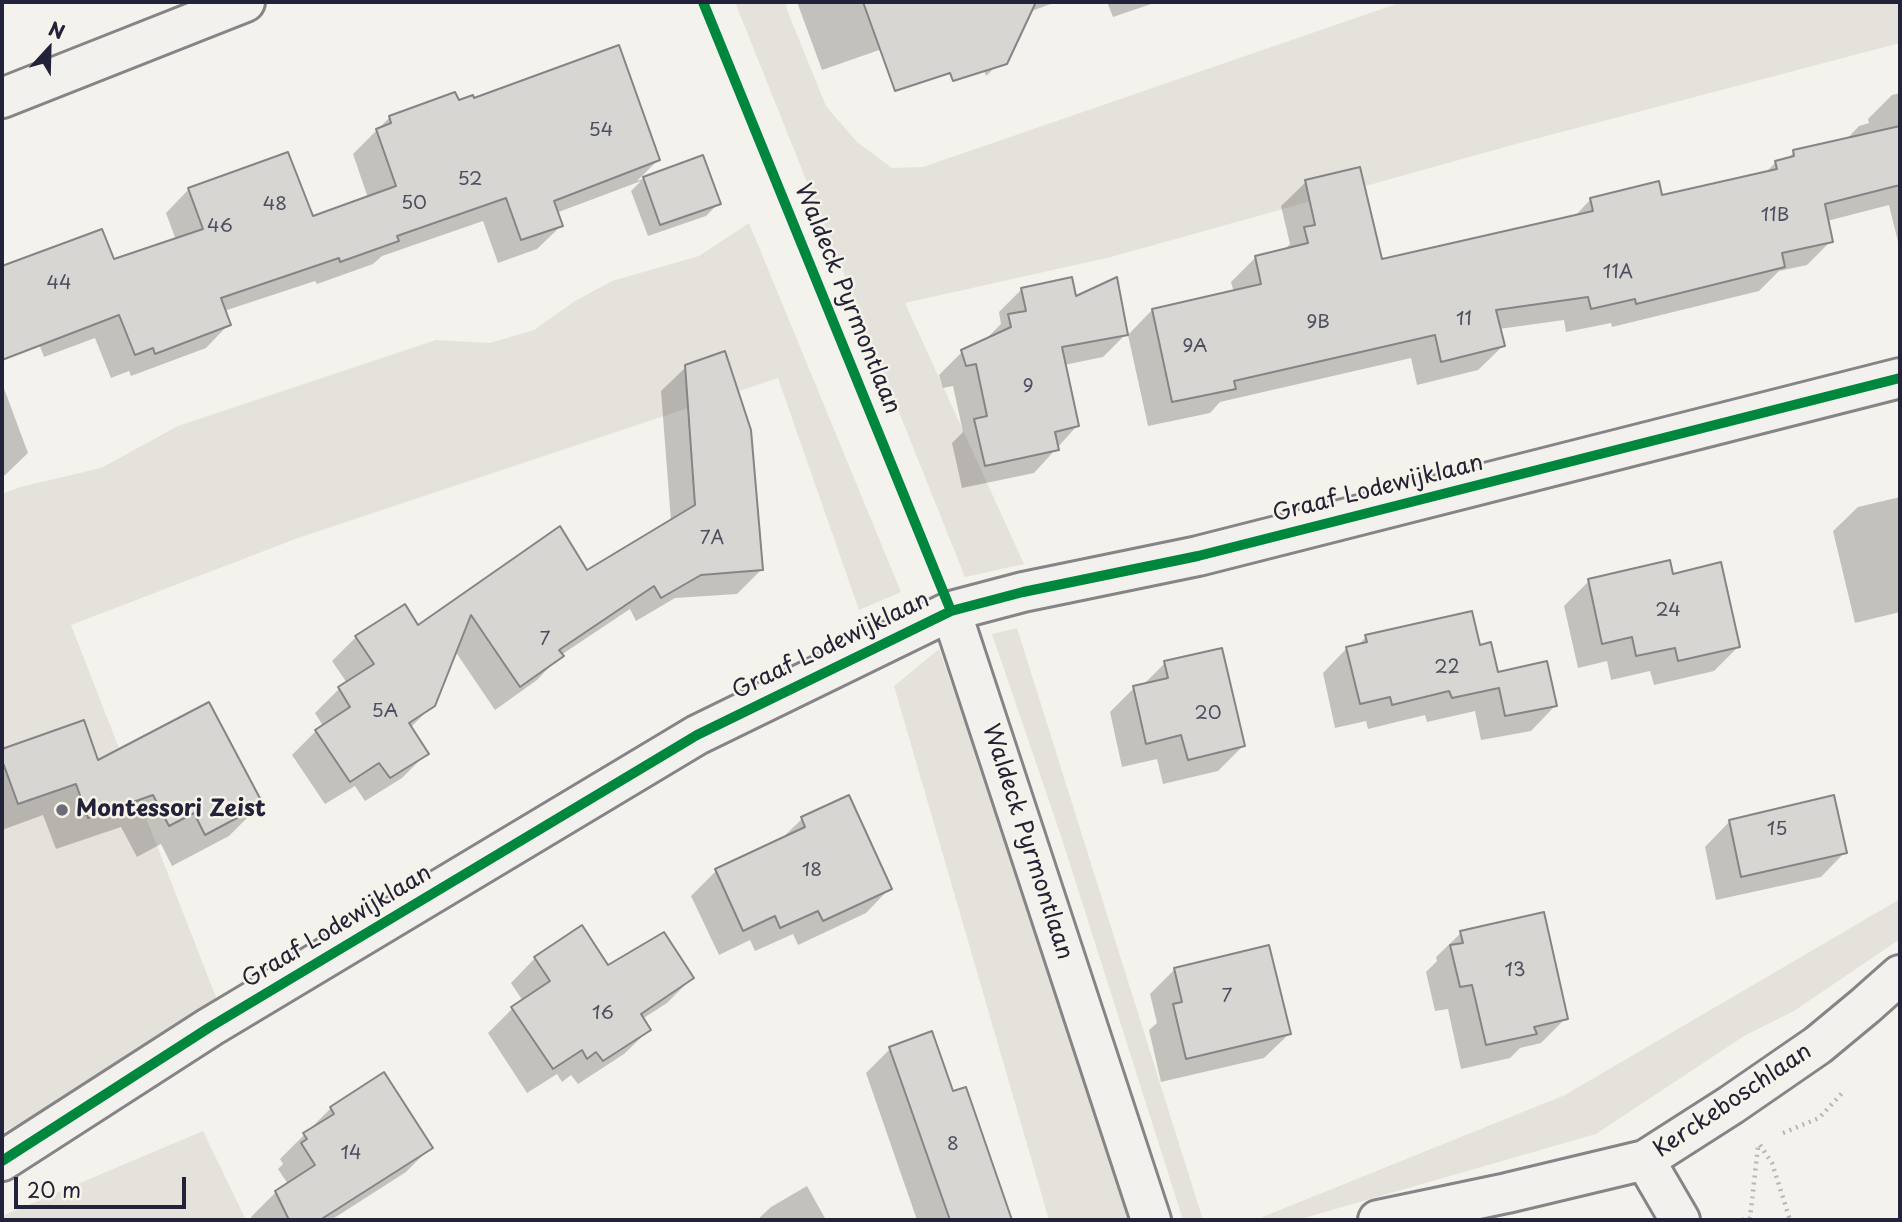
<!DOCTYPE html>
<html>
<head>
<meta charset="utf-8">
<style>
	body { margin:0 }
	#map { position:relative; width:1902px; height:1222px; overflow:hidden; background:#f4f2ec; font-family:"Playpen Sans",sans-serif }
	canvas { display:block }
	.frame { position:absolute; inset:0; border:4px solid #22223b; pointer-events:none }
	.north { position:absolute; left:14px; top:14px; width:70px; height:70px; -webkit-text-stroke:5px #f7f3e8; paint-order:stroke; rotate:22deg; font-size:19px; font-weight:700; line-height:28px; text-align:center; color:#22223b }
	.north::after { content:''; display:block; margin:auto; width:24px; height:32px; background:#22223b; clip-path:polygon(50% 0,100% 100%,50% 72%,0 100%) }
	.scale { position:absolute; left:14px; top:1177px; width:172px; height:32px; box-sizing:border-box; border:4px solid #22223b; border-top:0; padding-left:9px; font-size:21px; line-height:24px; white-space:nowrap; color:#22223b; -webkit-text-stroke:5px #f7f3e8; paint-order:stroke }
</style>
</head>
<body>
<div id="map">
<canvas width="1902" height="1222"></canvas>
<div class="frame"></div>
<div class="north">N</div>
<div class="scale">20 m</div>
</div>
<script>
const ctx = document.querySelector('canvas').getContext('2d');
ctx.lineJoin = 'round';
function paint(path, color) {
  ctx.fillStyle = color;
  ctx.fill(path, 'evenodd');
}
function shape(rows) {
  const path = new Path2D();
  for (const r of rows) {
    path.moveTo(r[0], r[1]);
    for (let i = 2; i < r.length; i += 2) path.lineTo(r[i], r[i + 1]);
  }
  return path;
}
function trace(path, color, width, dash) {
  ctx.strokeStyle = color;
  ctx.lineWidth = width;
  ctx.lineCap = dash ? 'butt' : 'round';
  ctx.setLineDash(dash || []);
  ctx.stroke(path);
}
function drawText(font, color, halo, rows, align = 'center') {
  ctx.font = font + ' "Playpen Sans",sans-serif';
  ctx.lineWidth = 5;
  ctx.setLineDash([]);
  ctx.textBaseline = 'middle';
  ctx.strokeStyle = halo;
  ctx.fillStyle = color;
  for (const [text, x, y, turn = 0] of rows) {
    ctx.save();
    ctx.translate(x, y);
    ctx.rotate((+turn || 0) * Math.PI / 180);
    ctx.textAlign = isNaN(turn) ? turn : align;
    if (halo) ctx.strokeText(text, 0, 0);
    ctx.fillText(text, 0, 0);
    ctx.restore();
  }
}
paint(shape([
	[735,2,785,2,789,15,826,106,857,142,892,168,923,167,1402,2,1900,2,1900,43,1516,144,1111,257,905,303,1024,564,965,577],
	[749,223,901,592,859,610,778,378,298,538,71,625,221,1010,2,1133,2,494,20,487,101,468,178,426,436,340,490,343,534,330,575,301,612,281,699,256],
	[1017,628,1203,1220,1183,1220,1061,836,992,634],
	[939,649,1013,858,1131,1220,1049,1220,894,686],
	[1900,899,1900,939,1794,1011,1744,1036,1596,1134,1297,1220,1255,1220,1565,1095],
	[203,1131,246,1220,2,1220,2,1216]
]), '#e5e2dc');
paint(shape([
	[797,2,902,2,910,24,885,48,822,70],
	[960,2,1056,2,1029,12,1010,53,986,76],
	[1107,2,1157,2,1113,17],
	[1900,93,1900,250,1889,205,1827,221,1831,241,1807,265,1779,271,1759,291,1612,327,1611,323,1566,332,1564,320,1499,329,1503,346,1478,370,1417,385,1411,358,1220,402,1210,413,1148,426,1128,335,1152,310,1234,292,1231,282,1256,257,1283,251,1290,244,1281,206,1306,182,1381,261,1573,218,1591,199,1660,197,1765,173,1776,162,1787,160,1794,152,1845,141,1859,126,1869,123,1868,119,1892,95],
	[473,100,658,160,637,181,702,157,719,203,706,216,648,236,631,191,641,181,556,213,561,226,537,249,498,263,483,221,382,256,373,264,317,284,315,281,224,311,229,324,206,348,131,376,129,371,111,378,95,338,44,357,14,278,113,262,176,240,166,213,189,189,312,218,368,198,353,154,390,117,458,102],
	[1022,289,1075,299,1126,334,1103,357,1064,365,1077,426,1034,473,962,488,952,443,963,432,953,386,943,388,939,375,962,352,986,339,1001,324,999,312],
	[686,367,761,570,737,594,675,598,636,621,630,609,561,655,537,680,495,710,455,651,433,705,410,728,426,754,402,778,365,801,355,786,325,804,292,755,316,731,323,726,315,713,339,689,347,683,332,661,356,637,417,627,587,572,671,521,661,391],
	[2,383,28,453,2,478],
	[1900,497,1900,612,1855,623,1833,531,1858,507],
	[1672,576,1738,647,1714,671,1654,685,1650,671,1611,680,1607,661,1578,668,1564,606,1589,581],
	[1366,637,1478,647,1497,674,1555,706,1531,731,1481,740,1475,711,1427,722,1425,715,1368,729,1366,721,1335,728,1323,673,1347,648,1357,646],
	[1165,663,1243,746,1218,771,1163,784,1157,759,1122,767,1110,712,1134,688,1142,686],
	[83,722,97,763,261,804,229,836,172,866,161,844,137,857,121,827,56,849,43,815,2,830,2,751],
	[848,797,890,888,866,913,798,945,793,934,755,951,750,940,719,955,691,896,716,871,779,841,802,819],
	[1833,797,1845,852,1821,877,1716,900,1705,847,1729,822],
	[1461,933,1566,1018,1541,1043,1520,1048,1510,1058,1461,1069,1448,1009,1435,1011,1426,972,1437,961,1436,957],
	[535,958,607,968,692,978,667,1003,642,1019,649,1030,624,1054,578,1084,571,1075,562,1082,557,1074,527,1093,488,1033,512,1009,523,1001,511,983],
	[1175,969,1289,1034,1264,1058,1161,1082,1149,1030,1157,1023,1150,994],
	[890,1049,952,1093,965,1089,1011,1220,917,1220,866,1073],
	[331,1108,431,1147,406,1172,331,1220,253,1220,251,1217,276,1192,288,1184,278,1169,283,1164,280,1159],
	[807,1186,826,1220,757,1220,771,1207]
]), '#0003');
const building = shape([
	[863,2,1036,2,1007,64,953,81,950,73,895,91,863,2],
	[619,45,660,160,554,201,563,226,521,240,506,198,397,236,399,241,340,262,339,258,221,298,231,325,155,354,153,348,135,355,119,315,2,360,2,266,102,229,114,259,203,229,188,188,288,152,313,216,396,186,376,129,391,123,389,116,455,92,459,100,473,95,474,98,619,45],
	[1900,126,1900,185,1825,204,1833,242,1782,253,1785,267,1636,304,1635,299,1591,309,1588,297,1496,310,1505,346,1441,362,1435,335,1234,381,1236,389,1172,402,1152,309,1261,284,1255,256,1308,243,1304,227,1315,225,1305,180,1360,167,1382,259,1593,211,1590,198,1659,181,1662,195,1777,169,1775,161,1794,156,1793,150,1900,126],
	[703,155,721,204,660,225,643,177,703,155],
	[1072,277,1076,296,1117,277,1128,335,1062,347,1079,426,1055,432,1059,450,985,466,974,419,987,416,976,364,966,366,961,350,1011,327,1008,314,1026,311,1021,288,1072,277],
	[725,351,751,430,763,570,701,575,661,598,654,586,559,650,564,656,520,687,471,615,435,706,409,723,429,754,390,778,379,763,350,782,315,730,350,707,338,687,374,664,355,636,405,604,418,625,560,526,587,570,695,505,685,365,725,351],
	[1670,560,1673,574,1721,562,1740,647,1678,661,1675,648,1636,656,1632,637,1602,644,1588,579,1670,560],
	[1472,611,1480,645,1491,642,1498,672,1547,661,1557,706,1505,716,1499,688,1452,698,1449,691,1392,705,1390,697,1360,704,1346,647,1367,642,1365,635,1472,611],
	[1222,648,1245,746,1188,760,1181,735,1146,744,1133,686,1168,678,1164,661,1222,648],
	[209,702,263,804,205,835,194,813,169,826,153,795,88,818,76,784,18,804,2,760,2,749,84,720,98,760,209,702],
	[849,795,892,889,823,921,818,911,780,928,775,916,743,931,715,869,805,827,801,817,849,795],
	[1834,795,1847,853,1741,877,1729,820,1834,795],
	[1544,912,1568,1019,1534,1027,1537,1034,1486,1045,1472,985,1460,987,1450,945,1463,943,1460,931,1544,912],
	[582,925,608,965,664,932,694,978,641,1014,651,1030,603,1061,596,1052,587,1059,582,1050,553,1069,511,1007,550,981,534,957,582,925],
	[1269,945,1291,1034,1186,1059,1173,1004,1182,1002,1174,968,1269,945],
	[932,1031,953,1091,966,1087,1012,1220,950,1220,889,1047,932,1031],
	[384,1072,433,1148,320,1220,289,1220,275,1191,315,1165,301,1143,307,1139,303,1133,334,1114,330,1107,384,1072]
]);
paint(building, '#d7d6d3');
trace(building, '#858486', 2);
const minor = shape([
	[2,98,245,2],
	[951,611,1151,1220],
	[1645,1160,1680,1220],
	[2,1161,210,1027,697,735,951,611,1023,592,1198,556,1900,378],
	[1378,1220,1507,1193,1645,1160,1731,1105,1818,1045,1865,1006,1900,975]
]);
trace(minor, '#858486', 44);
trace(shape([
	[1783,1133,1819,1118,1844,1091],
	[1760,1145,1772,1163,1790,1220],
	[1742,1220,1750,1218,1758,1147]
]), '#b8b6b6', 4.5, [2, 5]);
trace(minor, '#f2f1ed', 38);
trace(shape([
	[703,2,951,611],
	[2,1161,210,1027,697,735,951,611,1023,592,1198,556,1900,378]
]), '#00873e', 10);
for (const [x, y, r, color] of [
	[62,810,7,"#6c6b79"]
]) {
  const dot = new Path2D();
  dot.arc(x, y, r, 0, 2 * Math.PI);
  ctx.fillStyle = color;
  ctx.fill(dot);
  trace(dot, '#f7f3e8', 2.5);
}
drawText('19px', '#4f4f61', null, [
	["54",601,131],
	["52",470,180],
	["50",414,204],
	["48",275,205],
	["11B",1775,216],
	["46",220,227],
	["11A",1618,273],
	["44",59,284],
	["11",1464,320],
	["9B",1318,323],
	["9A",1195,347],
	["9",1028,387],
	["7A",712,539],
	["24",1668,611],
	["7",545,640],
	["22",1447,668],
	["5A",385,712],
	["20",1208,714],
	["15",1777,830],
	["18",812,871],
	["13",1515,971],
	["7",1227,997],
	["16",603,1014],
	["8",953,1145],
	["14",351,1154]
]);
drawText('23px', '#22223b', '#f7f3e8', [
	["Waldeck Pyrmontlaan",847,299,68],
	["Graaf Lodewijklaan",1378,489,-14],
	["Graaf Lodewijklaan",831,646,-26],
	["Waldeck Pyrmontlaan",1027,842,72],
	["Graaf Lodewijklaan",337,927,-31],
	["Kerckeboschlaan",1733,1101,-34]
]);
drawText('bold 23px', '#22223b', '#f7f3e8', [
	["Montessori Zeist",76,810]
], 'left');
</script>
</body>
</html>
